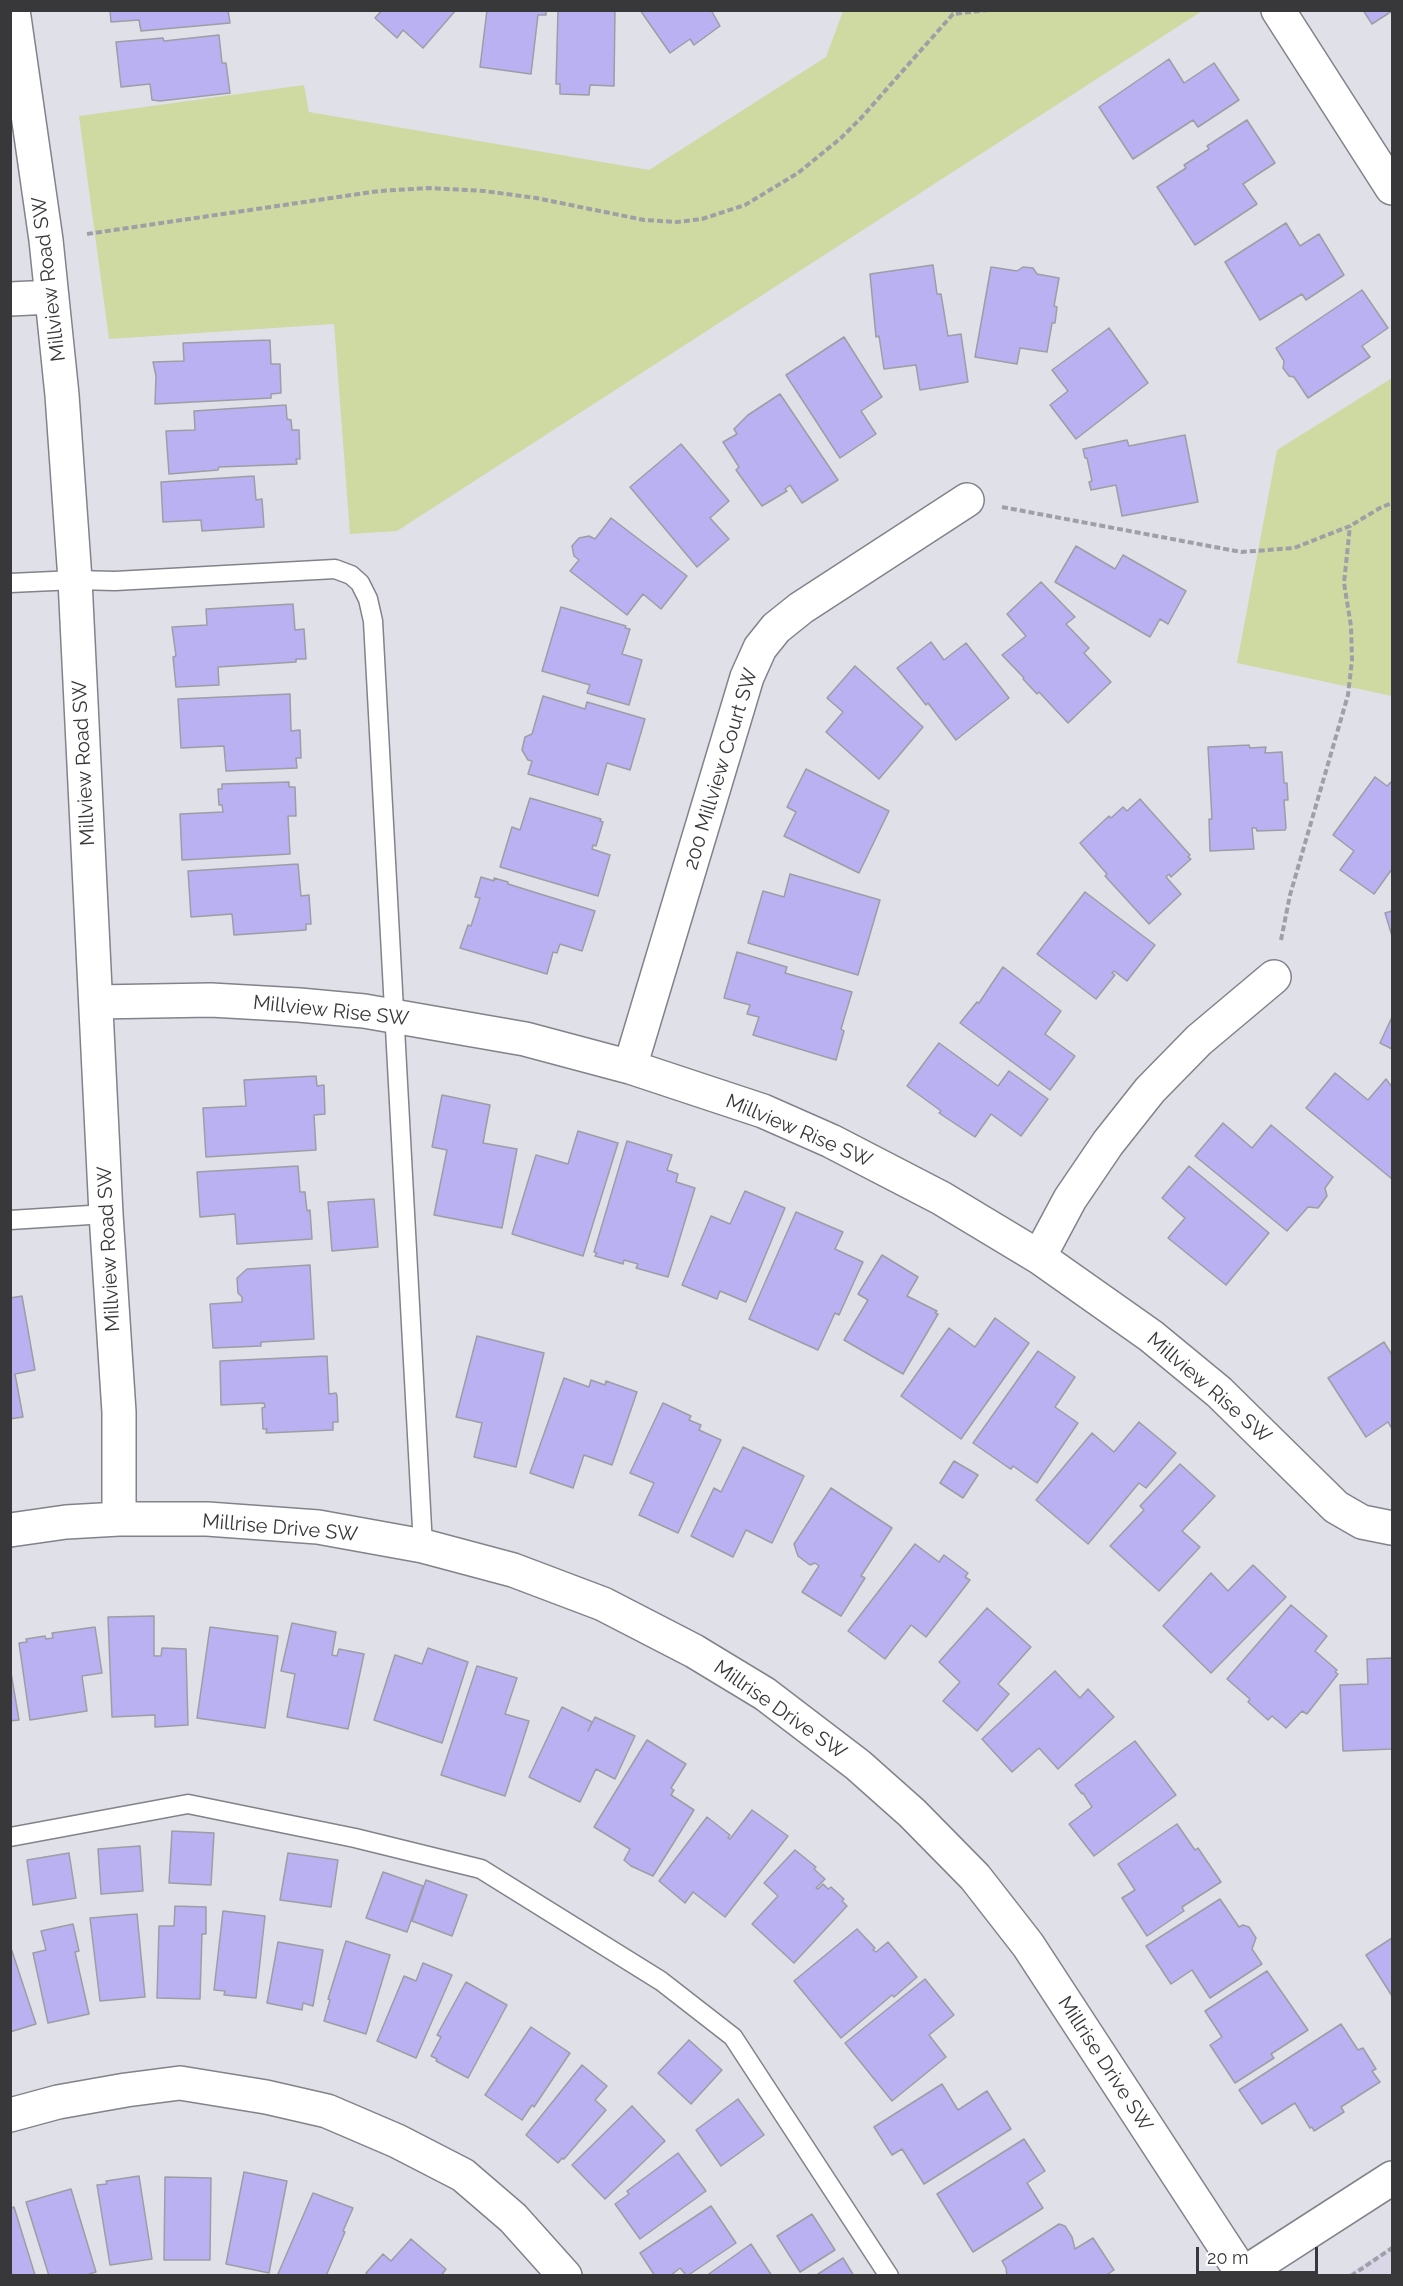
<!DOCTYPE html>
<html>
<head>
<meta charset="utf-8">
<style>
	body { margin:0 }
	#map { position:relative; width:1403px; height:2286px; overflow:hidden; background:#e0e0e9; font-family:Raleway,sans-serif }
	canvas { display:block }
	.frame { position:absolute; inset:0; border:12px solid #38383b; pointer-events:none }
	.scale { position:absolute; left:1196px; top:2247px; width:122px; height:27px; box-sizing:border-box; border:3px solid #38383b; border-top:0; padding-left:8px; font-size:18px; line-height:21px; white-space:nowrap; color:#38383b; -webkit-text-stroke:4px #fff; paint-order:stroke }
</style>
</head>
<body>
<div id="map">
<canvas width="1403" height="2286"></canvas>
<div class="frame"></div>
<div class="scale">20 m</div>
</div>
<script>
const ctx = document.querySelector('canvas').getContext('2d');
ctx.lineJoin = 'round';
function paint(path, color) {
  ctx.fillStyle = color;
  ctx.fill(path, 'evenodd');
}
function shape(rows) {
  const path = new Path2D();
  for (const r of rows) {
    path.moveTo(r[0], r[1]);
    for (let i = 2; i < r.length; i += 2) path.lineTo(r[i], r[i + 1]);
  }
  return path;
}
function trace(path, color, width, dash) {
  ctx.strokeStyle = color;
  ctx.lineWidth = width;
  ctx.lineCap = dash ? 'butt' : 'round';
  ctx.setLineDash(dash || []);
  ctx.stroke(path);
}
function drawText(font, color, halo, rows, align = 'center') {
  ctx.font = font + ' Raleway,sans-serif';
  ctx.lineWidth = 4.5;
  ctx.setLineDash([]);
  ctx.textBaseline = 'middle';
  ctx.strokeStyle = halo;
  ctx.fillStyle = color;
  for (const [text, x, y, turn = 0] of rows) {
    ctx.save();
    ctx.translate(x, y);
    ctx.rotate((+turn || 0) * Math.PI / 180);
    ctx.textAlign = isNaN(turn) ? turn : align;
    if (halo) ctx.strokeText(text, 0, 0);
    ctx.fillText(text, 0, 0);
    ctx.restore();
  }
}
paint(shape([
	[1392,2246,1392,2275,1346,2275]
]), '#d8d6e7');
paint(shape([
	[843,11,1202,11,397,531,350,534,334,324,109,339,79,116,304,85,309,112,649,170,826,57],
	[1392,378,1392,696,1237,663,1277,450]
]), '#cedaa2');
const building = shape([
	[110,10,228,10,230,23,141,31,139,20,111,22,110,10],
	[382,10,456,10,423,48,403,30,397,38,375,18,382,10],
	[487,10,546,10,546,15,538,15,531,74,480,67,487,10],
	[558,10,615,10,614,86,590,85,589,95,560,94,560,84,556,84,558,10],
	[640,10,711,10,720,26,694,45,690,39,670,53,640,10],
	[1363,10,1392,10,1392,11,1372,24,1363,10],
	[219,35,222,63,226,63,230,93,160,101,152,100,150,84,121,87,116,42,163,38,164,41,219,35],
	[1169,59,1184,83,1214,63,1239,100,1198,127,1193,120,1133,159,1099,107,1169,59],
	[1247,120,1275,163,1243,184,1257,204,1195,245,1157,187,1186,168,1184,165,1209,149,1207,146,1247,120],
	[1286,223,1300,246,1319,234,1344,275,1306,300,1302,294,1260,320,1225,262,1286,223],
	[933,265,937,294,941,294,948,336,961,334,968,382,920,390,916,365,884,369,879,336,876,337,870,274,933,265],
	[991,267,1017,271,1023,267,1033,268,1037,274,1059,278,1054,306,1057,307,1055,323,1052,323,1047,352,1020,348,1017,364,975,357,991,267],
	[1362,290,1388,328,1362,346,1370,357,1308,398,1294,377,1289,376,1283,368,1284,361,1276,348,1362,290],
	[1109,328,1148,383,1076,439,1050,405,1068,391,1052,370,1109,328],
	[844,337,882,397,861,411,876,434,840,458,786,375,844,337],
	[270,340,271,364,280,364,281,393,271,394,271,398,155,404,156,376,153,362,184,361,183,343,270,340],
	[780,394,838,480,802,503,790,485,785,489,787,491,762,506,736,470,739,467,723,442,737,434,734,429,748,415,780,394],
	[286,405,287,419,291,420,292,430,299,430,300,459,296,459,297,464,219,467,218,470,169,474,166,431,195,430,194,411,286,405],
	[1185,435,1198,502,1122,516,1116,485,1091,490,1089,482,1092,481,1087,458,1085,458,1083,449,1127,440,1129,446,1185,435],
	[681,444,729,501,710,518,729,539,697,567,630,487,681,444],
	[254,476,256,500,262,499,264,527,202,531,201,520,163,522,161,482,254,476],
	[611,518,687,576,661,609,643,594,627,615,570,571,579,560,574,556,572,546,579,538,589,536,595,539,611,518],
	[1076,546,1115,569,1123,555,1186,591,1168,624,1160,619,1150,637,1055,582,1076,546],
	[1041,582,1075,617,1066,624,1089,648,1084,653,1111,682,1068,723,1039,692,1037,694,1023,679,1024,678,1002,655,1026,636,1007,614,1041,582],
	[293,604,295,630,304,629,306,659,296,659,296,662,218,667,219,685,176,687,173,657,176,656,172,627,207,625,206,609,293,604],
	[561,607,626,626,625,628,630,629,622,654,642,660,629,705,587,693,590,685,542,671,561,607],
	[931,642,944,660,966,643,1009,698,956,740,928,703,926,705,897,668,931,642],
	[855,666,923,727,879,779,826,732,843,712,827,698,855,666],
	[290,694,291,731,300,730,301,758,296,758,297,768,226,771,224,746,181,748,178,699,290,694],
	[543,696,585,709,587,702,645,719,630,770,607,763,598,795,528,774,532,761,528,760,522,750,525,737,532,734,543,696],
	[1249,745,1250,748,1266,747,1265,753,1282,752,1284,783,1287,783,1288,800,1284,800,1286,828,1285,830,1257,831,1256,828,1252,828,1254,849,1210,851,1209,819,1212,819,1208,747,1249,745],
	[806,769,889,811,859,873,784,836,796,812,787,807,806,769],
	[1375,777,1387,786,1392,781,1392,869,1374,894,1340,870,1354,851,1333,835,1375,777],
	[289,782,289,787,295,787,296,816,288,816,290,854,182,860,180,814,223,812,222,805,219,805,218,789,222,789,222,784,289,782],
	[530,798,601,819,600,821,603,822,596,846,593,845,592,849,610,855,598,896,500,867,512,827,520,830,530,798],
	[1140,799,1190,855,1188,857,1191,859,1171,877,1169,874,1166,877,1181,894,1149,924,1105,876,1107,874,1080,843,1109,816,1111,818,1123,807,1127,811,1140,799],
	[298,864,301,896,309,895,311,924,306,924,306,930,234,935,232,914,191,917,188,871,298,864],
	[790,874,880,900,858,975,748,943,763,891,784,897,790,874],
	[481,877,494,881,494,878,508,882,508,884,595,911,582,951,560,944,557,953,553,952,547,974,460,948,468,925,471,926,480,898,475,897,481,877],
	[1085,892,1155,945,1127,981,1114,971,1112,973,1115,975,1096,999,1037,954,1085,892],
	[1392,911,1392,936,1385,913,1392,911],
	[737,952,787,967,785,973,852,992,841,1029,844,1031,836,1060,753,1035,759,1017,747,1014,750,1005,724,998,737,952],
	[1003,967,1061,1011,1045,1034,1075,1056,1050,1090,960,1023,977,1002,979,1003,1003,967],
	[1392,1017,1392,1049,1380,1043,1392,1017],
	[939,1043,998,1086,1009,1071,1048,1099,1021,1136,991,1114,975,1137,939,1113,941,1111,907,1086,939,1043],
	[1335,1073,1368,1100,1386,1079,1392,1087,1392,1179,1306,1108,1335,1073],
	[316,1076,317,1086,324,1085,325,1114,314,1115,316,1150,206,1157,203,1108,246,1106,244,1080,316,1076],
	[442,1095,490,1105,483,1143,517,1149,502,1228,434,1215,447,1150,432,1147,442,1095],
	[1223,1123,1252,1148,1271,1125,1333,1177,1325,1188,1327,1196,1318,1208,1308,1207,1287,1231,1195,1156,1223,1123],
	[578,1131,618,1143,583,1256,512,1234,536,1155,568,1164,578,1131],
	[627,1141,672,1155,667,1170,678,1174,676,1182,695,1188,668,1277,636,1268,638,1264,624,1260,623,1264,595,1256,597,1253,594,1252,627,1141],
	[298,1166,300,1192,305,1192,307,1211,310,1210,312,1239,237,1244,235,1214,200,1217,197,1172,298,1166],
	[1189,1166,1269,1233,1226,1285,1168,1238,1185,1218,1162,1198,1189,1166],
	[745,1191,785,1208,746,1302,720,1291,717,1299,682,1285,711,1216,730,1224,745,1191],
	[374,1199,378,1247,332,1251,328,1202,374,1199],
	[796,1212,843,1232,835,1249,863,1262,839,1315,835,1313,818,1350,749,1319,796,1212],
	[882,1255,918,1277,907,1296,937,1311,935,1313,938,1314,903,1374,844,1340,868,1300,858,1294,882,1255],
	[310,1265,314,1339,261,1342,261,1346,213,1348,210,1304,242,1302,242,1297,238,1293,237,1278,247,1269,310,1265],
	[22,1296,35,1370,15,1374,23,1417,10,1419,10,1298,22,1296],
	[995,1318,1029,1343,961,1439,901,1396,949,1328,975,1347,995,1318],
	[477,1336,544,1353,516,1467,474,1457,482,1423,456,1417,477,1336],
	[1384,1342,1392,1355,1392,1429,1388,1422,1366,1437,1328,1378,1384,1342],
	[1038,1351,1075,1377,1055,1407,1078,1423,1037,1483,1013,1466,1011,1469,1009,1468,973,1443,1038,1351],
	[327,1356,329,1394,336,1393,337,1396,338,1422,333,1422,333,1430,266,1433,267,1429,263,1429,262,1408,265,1407,264,1403,221,1405,220,1361,327,1356],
	[564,1378,589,1387,591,1380,605,1385,606,1381,637,1392,612,1465,584,1455,573,1488,530,1473,564,1378],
	[663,1403,691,1416,689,1420,701,1425,699,1430,721,1440,678,1533,639,1515,654,1483,630,1473,663,1403],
	[1139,1422,1176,1453,1146,1488,1139,1483,1088,1544,1036,1500,1092,1433,1114,1452,1139,1422],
	[743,1447,804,1476,772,1543,746,1530,733,1557,691,1536,714,1488,721,1492,743,1447],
	[954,1461,978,1475,963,1498,940,1483,954,1461],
	[1180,1464,1215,1496,1182,1531,1200,1547,1159,1591,1110,1546,1144,1510,1140,1506,1180,1464],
	[831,1488,892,1528,861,1576,865,1578,841,1616,802,1592,819,1566,815,1563,810,1565,798,1556,794,1544,831,1488],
	[915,1544,939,1562,944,1555,968,1573,965,1577,970,1580,926,1637,911,1625,885,1659,848,1631,915,1544],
	[1253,1565,1286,1597,1211,1673,1163,1626,1211,1573,1228,1591,1253,1565],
	[1291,1605,1327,1636,1315,1651,1337,1670,1335,1672,1338,1674,1307,1714,1302,1711,1286,1728,1272,1716,1268,1720,1248,1702,1250,1699,1227,1679,1291,1605],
	[987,1608,1031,1647,998,1684,1009,1694,977,1731,943,1701,960,1682,939,1662,987,1608],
	[154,1616,154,1656,161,1656,162,1648,186,1649,188,1725,155,1727,155,1715,112,1717,108,1617,154,1616],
	[292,1623,336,1632,332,1655,337,1656,339,1649,364,1654,348,1729,287,1717,295,1674,281,1671,292,1623],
	[95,1627,102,1673,82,1676,87,1711,30,1720,19,1643,27,1642,26,1639,45,1636,46,1639,53,1638,52,1633,95,1627],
	[210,1627,278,1636,265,1728,197,1718,210,1627],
	[428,1648,468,1662,442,1743,374,1720,395,1655,422,1664,428,1648],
	[1392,1658,1392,1749,1343,1751,1340,1685,1368,1684,1367,1659,1392,1658],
	[477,1666,517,1678,505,1714,529,1721,505,1796,441,1775,477,1666],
	[10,1667,19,1720,10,1721,10,1667],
	[1055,1671,1080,1698,1088,1689,1114,1717,1058,1769,1039,1748,1012,1772,982,1739,1055,1671],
	[562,1707,592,1722,588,1731,595,1717,635,1736,615,1779,596,1769,580,1802,529,1777,562,1707],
	[647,1740,686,1764,671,1788,674,1790,671,1795,694,1810,653,1876,631,1866,624,1860,630,1849,594,1827,647,1740],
	[1135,1741,1176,1795,1094,1856,1069,1824,1092,1807,1083,1793,1082,1794,1075,1785,1135,1741],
	[752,1810,788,1836,725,1917,693,1892,685,1903,659,1881,707,1817,730,1835,728,1838,730,1839,752,1810],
	[1177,1824,1195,1850,1198,1848,1221,1882,1182,1907,1184,1911,1147,1936,1122,1898,1135,1890,1118,1864,1177,1824],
	[172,1831,214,1833,211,1885,169,1883,172,1831],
	[140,1846,143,1891,101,1894,98,1849,140,1846],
	[795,1850,816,1867,814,1869,825,1879,816,1888,818,1889,823,1884,828,1889,831,1887,844,1899,842,1901,847,1906,794,1963,752,1924,778,1896,764,1883,795,1850],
	[69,1853,76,1898,33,1905,27,1860,69,1853],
	[288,1853,338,1860,331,1907,280,1900,288,1853],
	[383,1872,423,1886,407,1932,366,1918,383,1872],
	[426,1880,467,1895,452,1936,412,1921,426,1880],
	[1220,1899,1239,1927,1243,1925,1249,1927,1256,1938,1252,1949,1262,1964,1210,1998,1192,1970,1171,1984,1146,1946,1220,1899],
	[175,1906,206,1907,206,1934,202,1934,200,1999,157,1998,159,1926,174,1926,175,1906],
	[223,1911,265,1916,256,1998,224,1995,225,1991,214,1990,223,1911],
	[137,1914,145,1997,100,2001,90,1918,137,1914],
	[73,1924,79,1951,75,1952,89,2014,48,2023,33,1953,46,1950,41,1931,73,1924],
	[857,1929,875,1948,873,1950,876,1952,888,1942,917,1977,894,1997,892,1995,841,2038,794,1981,857,1929],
	[1392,1938,1392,1996,1366,1955,1392,1938],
	[346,1941,390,1955,366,2034,324,2021,330,2000,328,1999,346,1941],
	[278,1942,323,1950,313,2006,303,2003,302,2010,267,2003,278,1942],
	[10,1945,36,2024,10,2032,10,1945],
	[423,1963,452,1975,416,2058,377,2041,404,1976,416,1981,423,1963],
	[1267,1971,1308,2030,1271,2054,1274,2058,1235,2083,1210,2045,1222,2037,1205,2011,1267,1971],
	[925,1979,954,2015,929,2035,946,2057,892,2101,845,2043,925,1979],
	[466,1982,507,2005,468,2078,436,2061,437,2059,431,2056,441,2037,437,2035,466,1982],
	[1341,2024,1358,2050,1363,2048,1376,2069,1372,2071,1380,2082,1341,2107,1344,2112,1314,2131,1312,2127,1310,2128,1295,2103,1262,2124,1239,2090,1341,2024],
	[531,2027,570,2053,534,2107,532,2105,522,2120,485,2095,531,2027],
	[689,2040,722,2070,691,2104,658,2073,689,2040],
	[582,2065,607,2086,595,2100,606,2110,564,2159,562,2158,558,2163,526,2135,582,2065],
	[942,2084,958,2110,987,2091,1011,2129,924,2184,902,2149,892,2155,874,2127,942,2084],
	[738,2099,764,2135,721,2166,696,2130,738,2099],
	[632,2106,665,2141,605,2199,572,2165,632,2106],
	[1024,2139,1045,2171,1027,2183,1043,2208,973,2252,937,2194,1024,2139],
	[678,2153,706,2191,640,2239,615,2204,629,2194,627,2191,678,2153],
	[244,2172,287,2181,269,2273,226,2264,244,2172],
	[139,2176,152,2259,110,2265,97,2185,107,2184,106,2181,139,2176],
	[165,2177,211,2178,210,2260,164,2260,165,2177],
	[71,2189,96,2272,83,2276,49,2276,26,2202,71,2189],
	[313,2193,353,2208,343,2231,345,2232,326,2276,282,2276,278,2274,313,2193],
	[711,2206,736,2243,687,2276,680,2268,670,2276,655,2276,640,2253,711,2206],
	[14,2207,35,2275,33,2276,10,2276,10,2209,14,2207],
	[812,2214,835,2250,800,2272,777,2236,812,2214],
	[1059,2224,1065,2226,1072,2237,1075,2249,1093,2238,1114,2270,1105,2276,1007,2276,1006,2268,1002,2261,1059,2224],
	[411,2239,446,2269,441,2276,369,2276,366,2273,383,2254,391,2261,411,2239],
	[751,2244,772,2276,706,2276,751,2244],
	[843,2258,854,2276,815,2276,843,2258]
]);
paint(building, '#b9b1f1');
trace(building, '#9d9da5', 1.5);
const service = shape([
	[10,583,75,580,115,581,335,569,351,575,360,583,368,599,373,621,423,1546],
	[10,1220,106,1214],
	[10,1837,188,1804,355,1838,481,1869,661,1981,733,2037,889,2276]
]);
const minor = shape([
	[13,10,46,240,62,395,75,580,106,1214,119,1412,119,1519],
	[1278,10,1392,188],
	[10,299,52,297],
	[96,1002,211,1000,299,1005,364,1011,525,1039,630,1067,763,1111,831,1141,941,1198,1039,1257,1151,1336,1219,1392,1336,1507,1362,1522,1392,1528],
	[630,1067,747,677,760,648,776,628,801,608,967,500],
	[1039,1257,1070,1199,1108,1143,1150,1090,1199,1040,1274,977],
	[10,1530,66,1522,119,1519,207,1519,318,1527,423,1546,513,1570,603,1604,694,1651,765,1694,858,1765,912,1813,975,1877,1028,1945,1244,2276],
	[10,2115,58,2102,126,2090,180,2083,266,2097,327,2111,397,2141,463,2175,513,2218,565,2276],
	[1243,2274,1392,2178]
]);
trace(service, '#82828a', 21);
trace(minor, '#82828a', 36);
trace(shape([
	[87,234,379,191,429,188,484,191,536,198,644,220,677,222,702,219,745,205,798,173,841,138,862,117,953,14,988,10],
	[1002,507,1241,552,1294,548,1350,526,1380,508,1392,503],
	[1281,940,1290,895,1348,695,1352,660,1351,626,1344,583,1350,526],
	[1351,2276,1392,2248]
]), '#9f9fa6', 4, [6, 3]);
trace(service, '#fff', 18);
trace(minor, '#fff', 33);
drawText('20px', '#38383b', '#fff', [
	["Millview Road SW",49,279,-97],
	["Millview Road SW",84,763,-93],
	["200 Millview Court SW",721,769,-73],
	["Millview Rise SW",331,1011,6],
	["Millview Rise SW",799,1131,23],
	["Millview Road SW",109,1249,-93],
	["Millview Rise SW",1209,1388,41],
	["Millrise Drive SW",280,1528,5],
	["Millrise Drive SW",780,1710,35],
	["Millrise Drive SW",1105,2064,57]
]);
</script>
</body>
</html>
